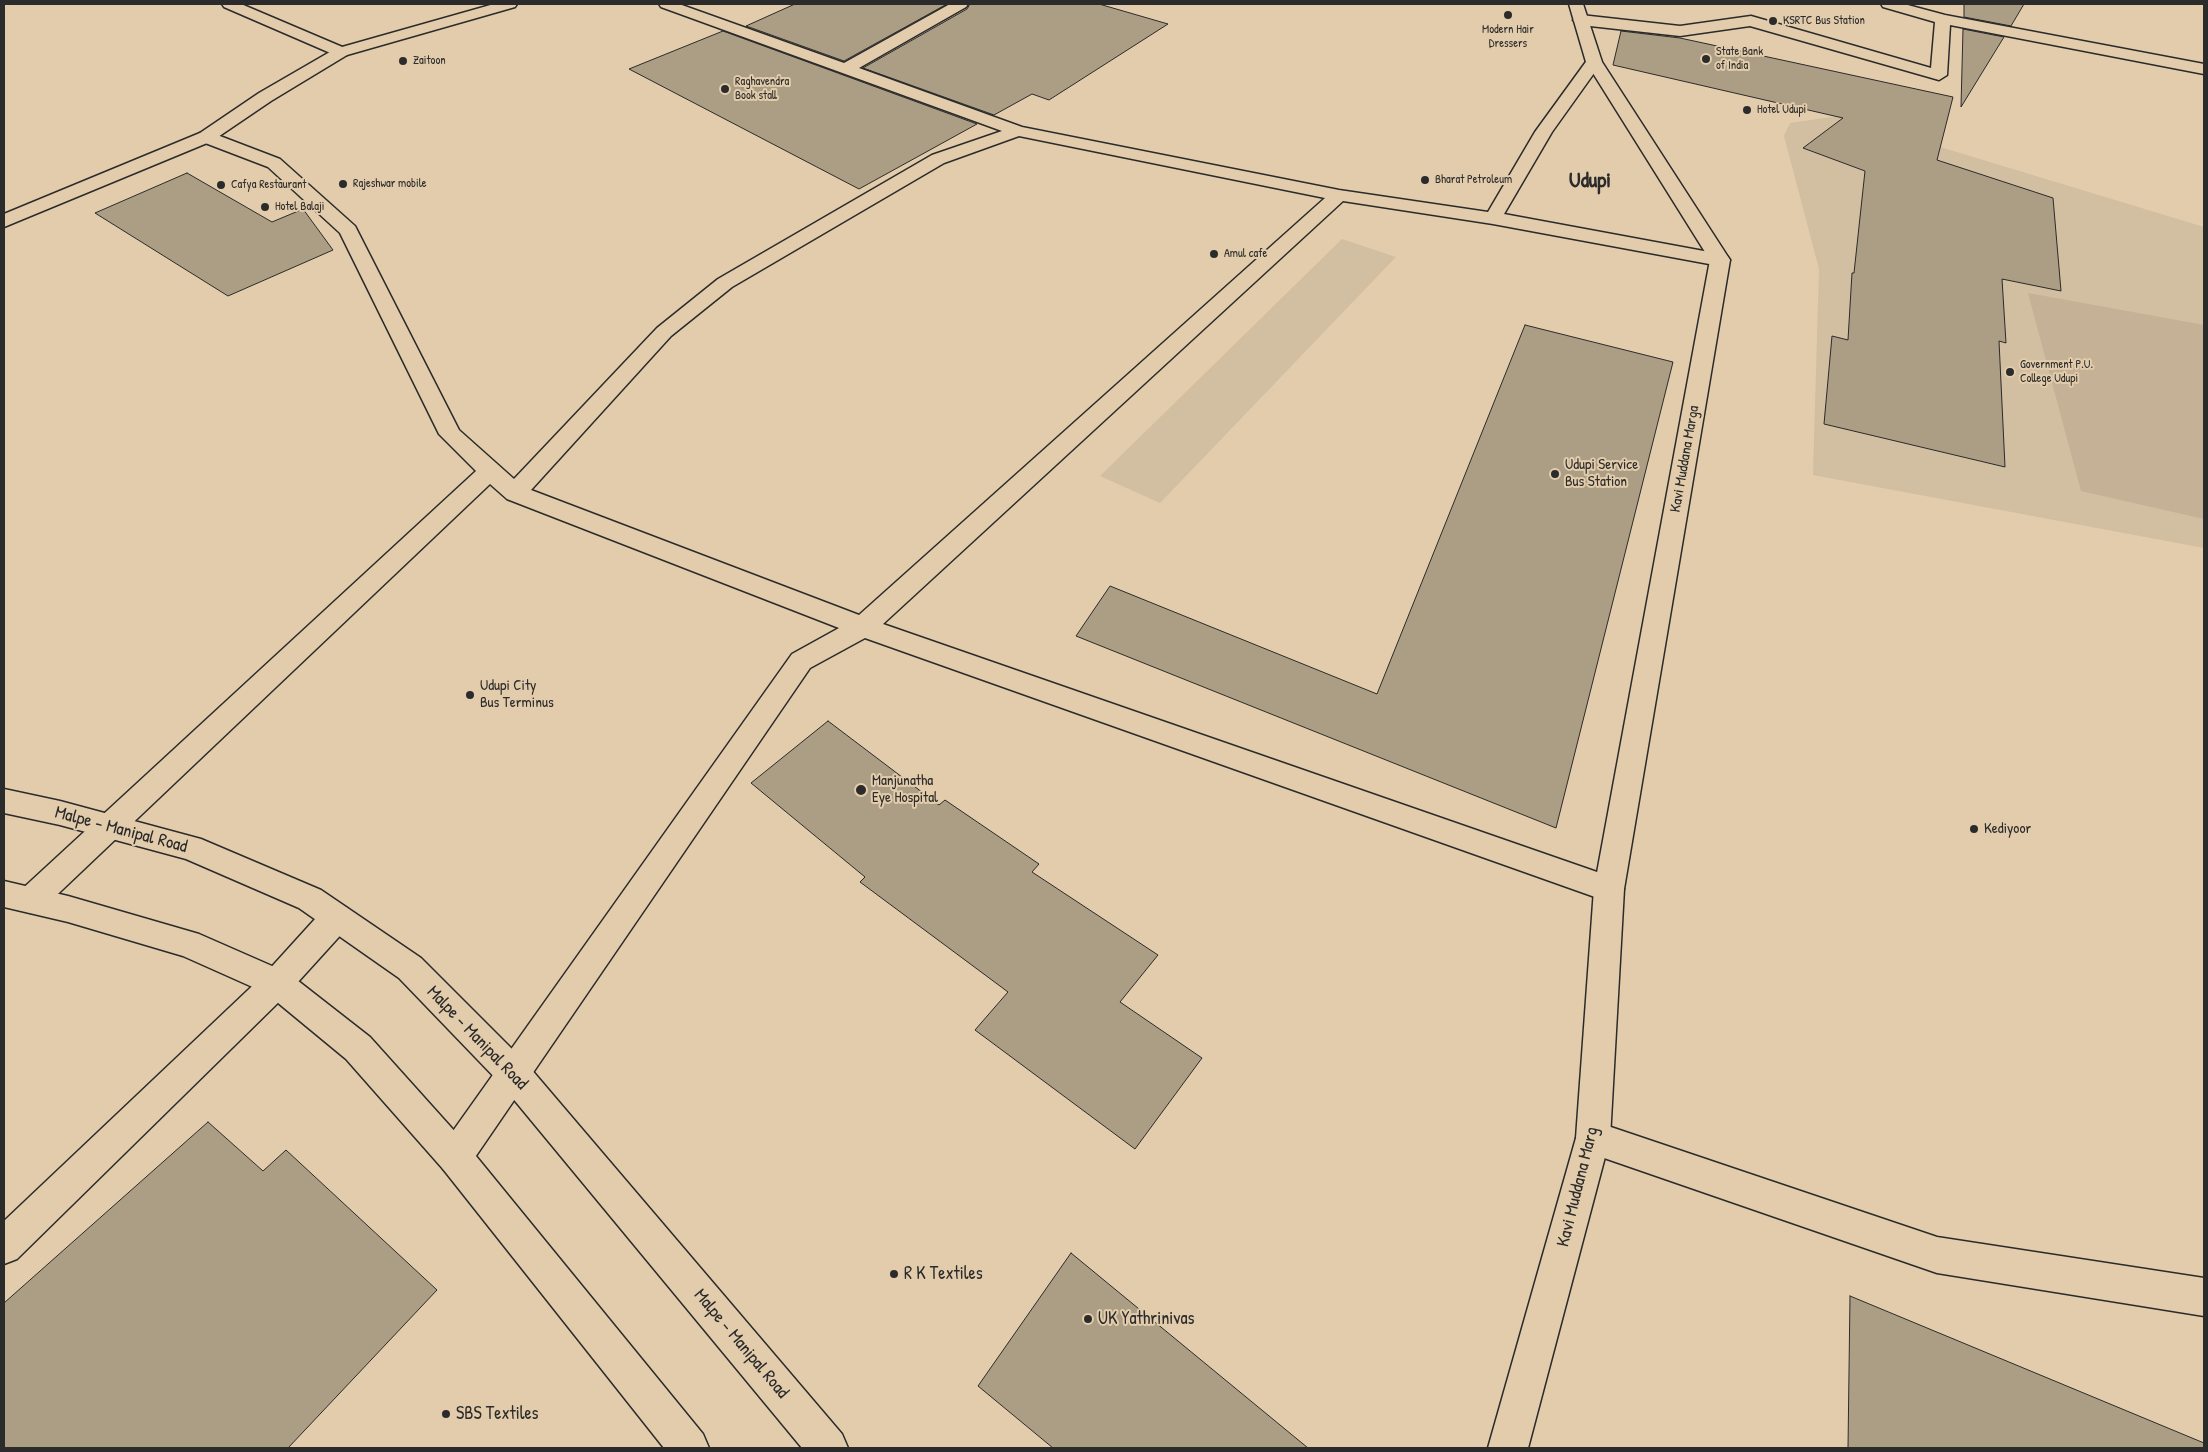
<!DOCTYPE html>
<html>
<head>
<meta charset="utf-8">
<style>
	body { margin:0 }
	#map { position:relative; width:2208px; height:1452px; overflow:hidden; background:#e2ccab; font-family:"Patrick Hand",sans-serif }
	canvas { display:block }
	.frame { position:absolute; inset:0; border:5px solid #2b2b2b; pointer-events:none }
</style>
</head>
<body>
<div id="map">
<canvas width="2208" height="1452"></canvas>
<div class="frame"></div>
</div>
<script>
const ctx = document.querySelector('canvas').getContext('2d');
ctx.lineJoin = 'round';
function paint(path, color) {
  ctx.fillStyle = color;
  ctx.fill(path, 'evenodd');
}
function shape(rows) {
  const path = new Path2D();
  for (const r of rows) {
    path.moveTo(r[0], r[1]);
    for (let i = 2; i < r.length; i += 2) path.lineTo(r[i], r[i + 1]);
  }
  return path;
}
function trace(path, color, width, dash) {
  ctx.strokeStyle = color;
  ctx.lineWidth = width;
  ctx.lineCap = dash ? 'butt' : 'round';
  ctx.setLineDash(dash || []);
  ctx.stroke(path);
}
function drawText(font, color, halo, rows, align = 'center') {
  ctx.font = font + ' "Patrick Hand",sans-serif';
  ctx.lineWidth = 4;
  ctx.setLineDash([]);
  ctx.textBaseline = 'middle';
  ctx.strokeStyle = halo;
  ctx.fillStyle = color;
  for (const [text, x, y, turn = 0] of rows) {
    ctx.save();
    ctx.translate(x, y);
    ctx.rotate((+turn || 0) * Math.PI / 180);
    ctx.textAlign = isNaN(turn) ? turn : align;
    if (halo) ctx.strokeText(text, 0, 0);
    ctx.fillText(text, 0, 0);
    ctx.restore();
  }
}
paint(shape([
	[1838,116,2204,227,2204,548,1813,475,1819,269,1784,136,1790,123],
	[1342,239,1396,257,1160,503,1100,476]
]), '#d2bea0');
paint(shape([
	[2028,293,2204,325,2204,519,2081,491]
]), '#c4b196');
const building = shape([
	[795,4,947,4,844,61,746,26,795,4],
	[970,4,1099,4,1168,24,1049,100,1032,94,994,115,863,68,967,9,970,4],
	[1964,4,2024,4,2011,26,1964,17,1964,4],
	[1963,29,2004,37,1961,107,1963,29],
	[723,31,977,124,859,189,629,69,723,31],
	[1621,31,1680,38,1953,97,1937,160,2053,198,2061,291,2002,279,2006,343,1999,341,2005,467,1824,424,1832,336,1848,340,1852,273,1854,273,1865,171,1803,148,1843,118,1613,65,1621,31],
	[187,173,272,222,303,209,333,250,228,296,95,213,187,173],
	[1525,325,1673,362,1556,828,1076,636,1110,586,1377,694,1525,325],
	[828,721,939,805,945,800,1039,864,1032,872,1158,955,1120,1002,1202,1058,1135,1149,975,1030,1008,992,860,882,865,877,751,783,828,721],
	[208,1122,263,1171,286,1150,437,1290,288,1448,4,1448,4,1303,208,1122],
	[1071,1253,1308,1448,1053,1448,978,1386,1071,1253],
	[1850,1296,2204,1443,2204,1448,1848,1448,1850,1296]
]);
paint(building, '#ac9d85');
trace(building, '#2b2b2b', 1);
const minor = shape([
	[222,4,241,4,347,49,349,52,347,55,335,55,224,7,222,4],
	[659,4,679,4,844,63,950,4,968,4,966,7,859,68,1022,127,1339,190,1488,212,1535,132,1588,59,1600,59,1602,62,1552,132,1504,214,1720,254,1727,256,1730,260,1727,264,1720,266,1493,224,1343,201,883,624,1620,880,1624,889,1620,898,1609,902,865,638,810,668,467,1169,455,1174,443,1169,438,1157,443,1145,792,654,839,628,507,499,490,484,42,909,31,913,20,909,16,900,20,891,476,471,439,434,340,233,268,167,200,141,197,137,200,133,212,133,280,159,355,226,459,430,514,479,657,328,718,279,932,155,1002,131,661,7,659,4],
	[1019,136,1325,198,859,615,531,490,671,336,732,287,944,163,1019,136],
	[1881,4,1904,4,1945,15,2204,64,2204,74,1950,25,1947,75,1939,80,1750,26,1680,36,1581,25,1573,20,1581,15,1680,26,1751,16,1931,68,1935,22,1883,7,1881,4],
	[336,904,347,908,351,918,347,928,288,993,17,1259,4,1264,4,1221,266,973,325,908,336,904],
	[1593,1121,1937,1237,2204,1278,2204,1316,1937,1273,1581,1150,1576,1138,1581,1126,1593,1121]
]);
const major = shape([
	[494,4,517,4,515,7,347,55,271,101,212,141,4,227,4,214,200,133,259,93,335,49,494,4],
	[1569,4,1583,4,1602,62,1730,260,1624,889,1610,1138,1528,1448,1488,1448,1576,1138,1594,889,1710,260,1586,62,1569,4]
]);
const highway = shape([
	[4,789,60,801,201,839,321,890,421,958,525,1062,842,1434,848,1448,802,1448,501,1084,399,978,299,908,186,859,60,825,4,813,4,789],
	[4,881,68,896,199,934,288,973,370,1037,467,1145,703,1434,709,1448,664,1448,443,1169,346,1059,266,993,183,956,68,922,4,907,4,881]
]);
trace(minor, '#2b2b2b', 3);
trace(major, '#2b2b2b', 3);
trace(highway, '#2b2b2b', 3);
paint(minor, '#e2ccab');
paint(major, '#e2ccab');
paint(highway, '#e2ccab');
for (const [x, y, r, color] of [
	[1508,15,5,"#2b2b2b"],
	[1773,21,5,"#2b2b2b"],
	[1706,59,5,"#2b2b2b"],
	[403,61,5,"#2b2b2b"],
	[725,89,5,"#2b2b2b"],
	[1747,110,5,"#2b2b2b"],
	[1425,180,5,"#2b2b2b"],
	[343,184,5,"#2b2b2b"],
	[221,185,5,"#2b2b2b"],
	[265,207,5,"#2b2b2b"],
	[1214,254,5,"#2b2b2b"],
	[2010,372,5,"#2b2b2b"],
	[1555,474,5,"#2b2b2b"],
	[470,695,5,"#2b2b2b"],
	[861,790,6,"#2b2b2b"],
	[1974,829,5,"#2b2b2b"],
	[894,1274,5,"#2b2b2b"],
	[1088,1319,5,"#2b2b2b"],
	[446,1414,5,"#2b2b2b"]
]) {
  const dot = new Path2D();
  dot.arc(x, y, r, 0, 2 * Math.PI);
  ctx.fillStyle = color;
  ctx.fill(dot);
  trace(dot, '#e2ccab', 2);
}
drawText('12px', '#2b2b2b', '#e2ccab', [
	["KSRTC Bus Station",1783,21],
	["Modern Hair",1508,30,"center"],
	["Dressers",1508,44,"center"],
	["State Bank",1716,52],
	["of India",1716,66],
	["Zaitoon",413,61],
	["Raghavendra",735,82],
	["Book stall",735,96],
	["Hotel Udupi",1757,110],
	["Bharat Petroleum",1435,180],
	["Rajeshwar mobile",353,184],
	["Cafya Restaurant",231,185],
	["Hotel Balaji",275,207],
	["Amul cafe",1224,254],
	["Government P.U.",2020,365],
	["College Udupi",2020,379]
], 'left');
drawText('15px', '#2b2b2b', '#e2ccab', [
	["Kavi Muddana Marga",1685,459,-80]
]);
drawText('15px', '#2b2b2b', '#e2ccab', [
	["Udupi Service",1565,465],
	["Bus Station",1565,482],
	["Udupi City",480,686],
	["Bus Terminus",480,703],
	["Manjunatha",872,781],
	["Eye Hospital",872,798],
	["Kediyoor",1984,829]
], 'left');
drawText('18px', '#2b2b2b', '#e2ccab', [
	["Malpe - Manipal Road",121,830,15],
	["Malpe - Manipal Road",477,1038,46],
	["Kavi Muddana Marg",1578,1187,-76],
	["Malpe - Manipal Road",741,1344,50]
]);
drawText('18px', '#2b2b2b', '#e2ccab', [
	["R K Textiles",904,1274],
	["UK Yathrinivas",1098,1319],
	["SBS Textiles",456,1414]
], 'left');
drawText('bold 21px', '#2b2b2b', '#e2ccab', [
	["Udupi",1590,181]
]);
</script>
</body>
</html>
